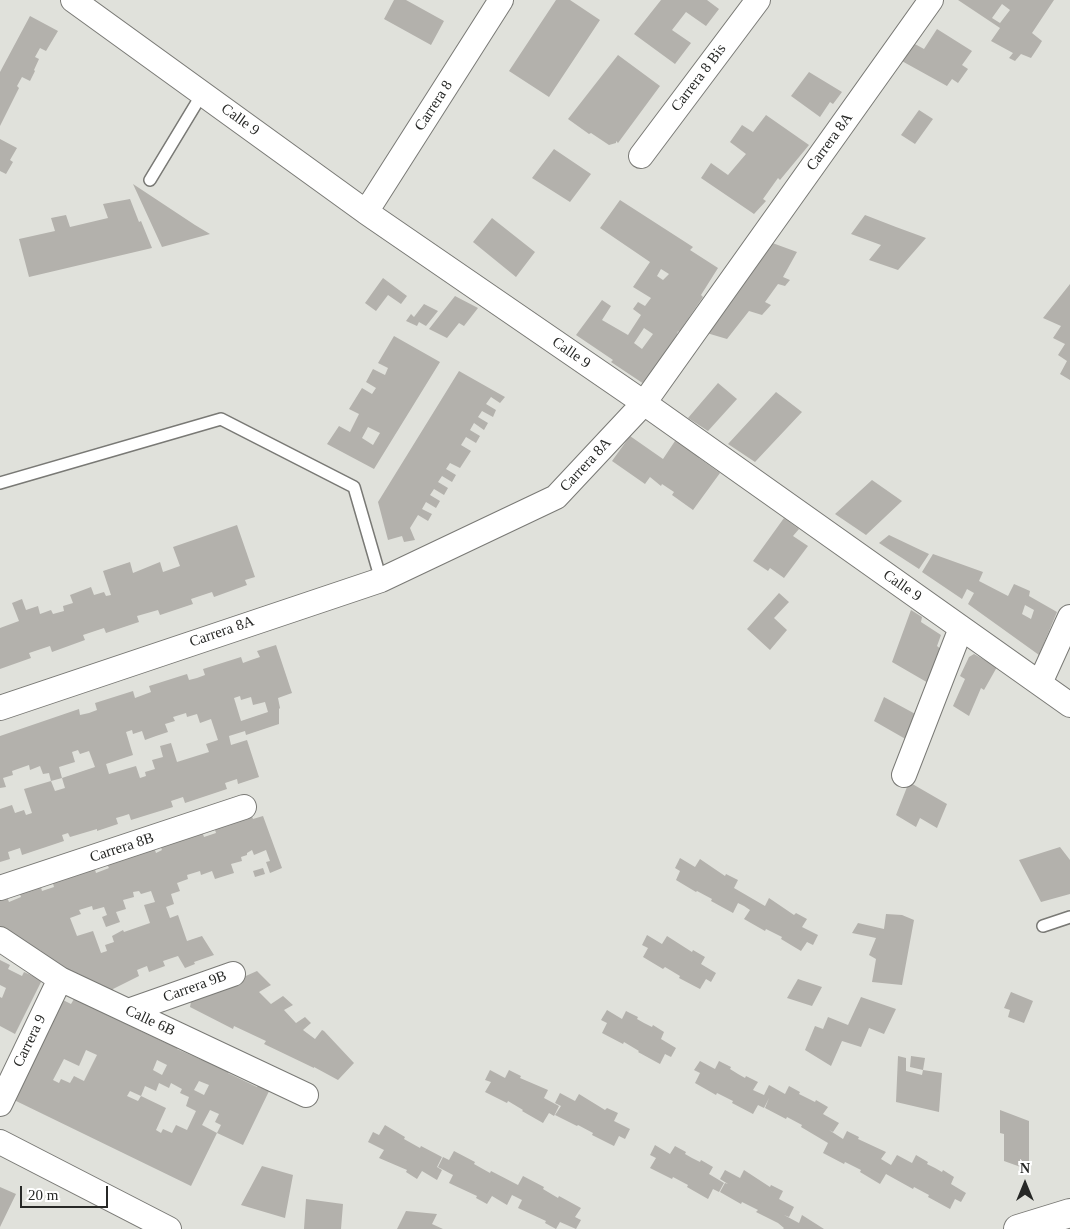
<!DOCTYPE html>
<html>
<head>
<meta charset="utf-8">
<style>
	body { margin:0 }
	#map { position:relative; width:1070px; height:1229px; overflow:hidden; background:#e0e1db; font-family:Georgia,serif }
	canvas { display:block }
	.north { position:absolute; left:1000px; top:1159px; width:50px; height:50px; -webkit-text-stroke:4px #fff; paint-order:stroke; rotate:0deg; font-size:14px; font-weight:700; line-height:20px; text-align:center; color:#272826 }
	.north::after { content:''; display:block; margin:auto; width:18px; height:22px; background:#272826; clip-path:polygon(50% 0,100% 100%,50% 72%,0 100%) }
	.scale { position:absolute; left:20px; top:1186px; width:88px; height:22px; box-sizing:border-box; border:2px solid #272826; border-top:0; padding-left:6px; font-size:15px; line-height:18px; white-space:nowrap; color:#272826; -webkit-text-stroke:4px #fff; paint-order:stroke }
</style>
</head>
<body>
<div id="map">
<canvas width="1070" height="1229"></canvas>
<div class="north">N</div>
<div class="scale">20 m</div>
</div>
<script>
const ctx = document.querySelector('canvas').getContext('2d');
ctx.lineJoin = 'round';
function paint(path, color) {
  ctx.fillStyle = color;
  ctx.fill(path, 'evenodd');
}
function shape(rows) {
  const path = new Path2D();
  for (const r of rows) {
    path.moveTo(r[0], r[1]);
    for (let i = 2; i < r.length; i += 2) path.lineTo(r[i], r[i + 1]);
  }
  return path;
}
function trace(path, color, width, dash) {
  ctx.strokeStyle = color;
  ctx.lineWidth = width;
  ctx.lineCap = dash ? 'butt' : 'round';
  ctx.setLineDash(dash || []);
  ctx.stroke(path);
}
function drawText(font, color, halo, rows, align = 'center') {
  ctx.font = font + ' Georgia,serif';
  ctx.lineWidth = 4;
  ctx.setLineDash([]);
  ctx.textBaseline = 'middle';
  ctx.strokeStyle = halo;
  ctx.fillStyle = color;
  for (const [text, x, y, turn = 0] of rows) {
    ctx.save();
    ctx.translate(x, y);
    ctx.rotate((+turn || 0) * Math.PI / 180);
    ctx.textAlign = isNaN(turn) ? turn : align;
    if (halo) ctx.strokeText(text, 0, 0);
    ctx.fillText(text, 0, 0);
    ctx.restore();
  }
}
paint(shape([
	[394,0,406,0,444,21,431,45,384,19],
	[556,0,570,0,600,20,549,97,509,71],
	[661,0,707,0,719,9,706,26,686,12,672,30,691,43,675,64,634,34],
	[958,0,1054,0,1032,33,1042,41,1039,46,1031,58,1021,54,1015,61,1009,58,1013,53,991,41,1000,28],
	[1002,4,1010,10,1000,23,992,18],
	[30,16,58,31,46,51,40,48,35,57,39,59,34,70,35,71,30,81,22,77,17,86,19,88,0,126,0,72],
	[937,29,972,51,962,65,968,69,958,83,952,79,947,86,900,60,913,43,924,49],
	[618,55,660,86,618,143,616,141,616,143,609,145,591,133,589,134,568,119],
	[809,72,842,92,833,104,830,102,820,117,791,96],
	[919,110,933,119,915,144,901,135],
	[766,115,809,145,780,180,778,178,763,199,766,201,754,214,701,178,711,163,728,175,746,154,730,142,742,125,753,132],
	[0,139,17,148,10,160,13,162,6,174,0,171],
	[554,149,591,174,570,202,532,178],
	[133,184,195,225,210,234,162,247],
	[130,199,139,222,141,221,152,248,29,277,19,239,55,231,51,218,66,215,70,227,108,218,103,204],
	[620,200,693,247,690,250,718,268,701,295,703,297,679,332,678,331,677,335,644,384,611,362,613,360,576,335,602,300,611,306,602,320,628,335,641,315,633,309,638,302,645,306,651,298,633,287,650,262,600,228],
	[661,269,669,274,663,280,657,276],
	[644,328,653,334,642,349,634,343],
	[865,215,896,227,926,238,898,270,869,260,881,245,851,234],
	[492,218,535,252,516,277,473,242],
	[767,241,797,252,783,277,790,280,785,286,778,284,765,302,771,305,762,315,749,311,727,339,700,331],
	[383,278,407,296,401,304,388,295,376,311,365,303],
	[1070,284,1070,380,1060,374,1067,361,1058,355,1065,344,1053,338,1061,326,1043,318],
	[455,296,478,308,464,326,459,323,447,338,429,329],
	[424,304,438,311,426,326,419,322,417,326,406,321,411,314,414,317],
	[394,336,440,362,374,469,327,444,339,426,350,432,359,414,349,409,362,388,372,394,376,388,366,382,373,369,385,375,388,368,378,363],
	[368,427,380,433,373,445,362,438],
	[459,371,505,397,500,403,491,397,486,404,496,410,493,417,482,411,478,417,488,423,484,430,474,423,470,430,480,436,476,443,466,437,461,445,471,451,460,468,450,463,446,469,456,475,452,482,442,476,438,482,448,488,444,495,434,489,430,495,440,501,436,508,426,502,422,509,432,514,428,521,418,515,410,528,415,540,404,542,402,536,388,540,378,502],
	[718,383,737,399,708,431,688,418],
	[776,392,802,412,755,462,728,444],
	[630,436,663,459,677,438,701,455,699,458,720,473,693,510,672,495,674,492,662,484,661,486,650,477,645,484,612,461],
	[872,480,902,501,866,535,835,514],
	[784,518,799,529,793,536,808,546,784,578,770,568,768,571,753,561],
	[237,525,255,577,245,580,247,585,214,597,212,592,191,599,193,604,160,615,158,610,137,616,139,622,106,633,104,628,83,635,85,640,52,652,50,646,29,653,31,658,0,669,0,628,19,621,12,603,22,599,26,610,38,606,40,614,51,610,53,614,64,611,63,606,73,603,70,595,91,587,94,595,104,592,106,596,111,595,103,571,130,562,133,573,160,562,163,572,180,566,173,547],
	[889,535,929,554,919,569,879,543],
	[933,554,983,572,979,581,1008,596,1014,584,1030,591,1029,596,1057,612,1039,655,968,604,974,593,967,589,962,599,922,572],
	[1025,605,1034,610,1031,619,1022,614],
	[779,593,789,602,774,618,787,630,770,650,747,629],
	[911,610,922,617,921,622,941,635,937,646,942,650,930,684,892,662],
	[276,645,292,693,278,698,280,708,279,709,279,724,246,735,245,731,229,736,231,745,247,740,259,777,238,784,237,779,225,783,227,789,185,803,183,797,171,801,173,807,131,820,129,814,123,816,116,818,118,824,97,831,97,829,70,837,68,833,62,835,64,841,22,855,20,848,8,852,10,859,0,862,0,809,12,805,15,813,24,810,26,815,32,813,24,789,51,781,55,791,65,788,62,778,95,767,89,751,80,754,78,750,72,752,75,762,59,767,62,778,51,781,49,773,43,774,40,766,30,770,29,765,12,771,13,775,3,778,6,787,0,788,0,736,79,709,80,715,89,713,97,710,95,703,133,691,135,698,151,692,149,686,187,674,189,680,197,678,205,675,203,669,241,657,243,663,251,660,260,657,257,651],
	[240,696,241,700,251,697,253,705,265,702,268,712,241,721,234,698],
	[186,713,187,717,197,714,200,723,211,719,218,740,206,744,209,752,177,762,171,743,160,746,163,757,152,760,155,769,145,772,146,776,140,778,136,766,109,774,106,764,133,755,126,732,132,730,133,734,142,731,145,740,156,736,168,732,165,724,175,721,173,717],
	[974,654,997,667,984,690,981,688,969,716,953,706,965,679,960,676,969,657],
	[884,697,919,716,909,741,874,721],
	[909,782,947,804,937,828,920,818,916,827,896,815],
	[251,814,253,819,263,816,282,868,270,873,266,862,270,861,266,850,254,855,252,850,247,853,247,855,241,857,242,861,231,864,234,873,215,879,212,871,201,875,200,871,187,875,188,879,177,883,180,891,171,894,174,904,166,907,170,918,178,915,187,941,202,936,214,955,194,962,195,964,185,968,178,956,163,961,165,966,149,972,147,966,137,970,139,976,113,989,114,993,109,994,43,955,40,950,38,951,0,929,0,892,5,892,9,902,21,897,19,891,40,884,42,891,54,887,52,880,94,866,96,873,109,868,106,862,154,847,156,853,162,850,160,845,202,831,204,837,216,833,214,827],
	[139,891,141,894,151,891,155,902,144,905,150,923,124,932,123,930,112,936,114,942,105,945,107,951,101,953,93,931,77,936,70,918,81,914,79,910,92,906,93,910,104,907,107,915,102,917,106,927,120,922,116,912,126,909,123,900,134,897,133,892],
	[1060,847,1070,860,1070,894,1041,902,1019,860],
	[680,858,695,867,700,859,725,876,726,874,738,880,734,888,765,906,769,898,794,915,796,913,807,919,802,927,818,935,813,945,807,942,801,951,781,939,782,937,766,929,765,931,744,919,750,910,744,906,738,903,733,913,711,901,712,899,697,891,696,892,676,880,680,871,675,868],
	[263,868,265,874,255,877,253,871],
	[886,914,902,915,914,920,902,985,872,982,876,959,869,955,876,938,852,933,858,923,884,929],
	[647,935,662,944,667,936,692,952,693,950,705,957,701,964,716,973,711,982,706,979,700,989,679,978,680,976,665,967,663,969,643,957,648,948,642,945],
	[0,960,10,965,8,969,22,976,24,972,42,980,15,1034,0,1026,0,997,2,998,6,988,0,985],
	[257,971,271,985,259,992,271,1004,283,996,293,1005,284,1010,296,1023,305,1017,311,1023,303,1030,315,1039,322,1030,324,1031,354,1063,338,1080,314,1067,314,1068,264,1044,266,1041,234,1026,233,1029,190,1007,192,997,195,997,241,983,239,979],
	[798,979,822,987,812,1006,787,998],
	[1011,992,1033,1001,1024,1023,1008,1017,1010,1010,1004,1008],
	[861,997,896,1009,884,1034,869,1028,861,1047,842,1041,831,1066,805,1050,815,1026,823,1029,828,1017,848,1025],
	[61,999,71,1004,74,999,166,1043,169,1037,180,1042,177,1049,202,1060,204,1055,231,1068,228,1073,257,1087,260,1081,271,1087,243,1145,217,1133,221,1125,215,1122,219,1114,210,1110,202,1125,217,1133,191,1186,12,1099],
	[86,1050,97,1055,84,1081,74,1076,70,1083,61,1079,59,1083,53,1080,64,1059,79,1066],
	[157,1060,167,1065,162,1075,153,1070],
	[199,1081,209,1085,204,1095,194,1090],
	[159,1083,169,1088,171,1083,182,1089,180,1093,189,1097,186,1106,196,1111,187,1130,176,1125,172,1133,163,1129,161,1133,156,1130,166,1108,141,1096,138,1101,127,1096,130,1091,141,1096,145,1086,156,1091],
	[607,1010,622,1019,626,1011,638,1017,637,1019,644,1023,652,1027,653,1025,664,1032,661,1039,676,1048,671,1057,665,1054,660,1064,638,1052,639,1051,624,1042,623,1044,602,1033,607,1023,601,1020],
	[898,1056,906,1058,906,1071,922,1075,923,1070,942,1073,939,1112,896,1102],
	[911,1056,925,1058,923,1070,910,1067],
	[700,1061,715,1069,719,1061,731,1067,730,1069,738,1074,745,1078,746,1076,758,1082,753,1090,764,1095,769,1085,785,1094,789,1086,800,1092,799,1094,815,1102,816,1100,828,1107,823,1114,839,1123,833,1132,829,1130,843,1139,847,1131,859,1137,858,1139,886,1152,881,1159,891,1165,897,1155,912,1163,916,1155,928,1162,927,1164,935,1168,942,1172,943,1170,954,1177,951,1184,966,1193,961,1202,955,1199,950,1209,928,1197,929,1195,914,1187,913,1189,886,1174,880,1184,860,1172,861,1170,845,1162,844,1164,823,1153,828,1143,801,1127,802,1125,787,1117,786,1119,765,1108,769,1098,764,1108,758,1105,753,1114,732,1103,733,1101,717,1093,716,1095,695,1083,700,1073,694,1070],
	[490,1070,505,1078,509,1070,521,1076,520,1078,548,1090,544,1098,559,1106,554,1116,549,1113,543,1123,522,1111,523,1110,508,1101,507,1103,485,1092,491,1082,485,1080],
	[560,1093,575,1101,579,1094,605,1110,607,1108,618,1113,614,1121,630,1129,625,1139,619,1136,614,1146,592,1135,593,1133,578,1125,577,1126,555,1115,561,1106,555,1103],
	[1000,1110,1029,1121,1029,1170,1004,1161,1004,1134,1000,1133],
	[385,1125,405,1137,404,1139,420,1148,421,1146,442,1157,437,1167,442,1170,437,1180,422,1171,417,1179,406,1172,407,1170,379,1158,384,1150,368,1142,373,1132,379,1135],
	[655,1145,670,1154,675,1146,686,1152,685,1154,692,1158,700,1162,701,1160,713,1167,709,1174,724,1183,719,1192,713,1189,708,1199,687,1187,688,1185,673,1177,672,1179,650,1168,656,1158,650,1155],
	[454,1151,475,1162,474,1164,490,1173,491,1171,518,1185,523,1176,544,1187,543,1189,558,1198,559,1196,581,1208,575,1217,581,1220,576,1229,560,1222,556,1229,545,1223,546,1221,518,1208,522,1200,512,1195,507,1205,492,1196,487,1204,476,1198,477,1196,449,1183,453,1175,438,1167,443,1157,449,1160],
	[262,1166,293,1175,285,1218,241,1205],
	[725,1170,740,1178,744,1170,770,1187,771,1185,783,1191,779,1199,794,1207,789,1217,784,1215,799,1223,802,1215,824,1229,783,1229,784,1228,778,1223,756,1212,758,1210,742,1202,741,1204,720,1192,725,1183,728,1184,720,1179],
	[0,1187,16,1194,0,1227],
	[306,1199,343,1204,341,1229,304,1229],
	[406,1211,437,1214,432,1224,443,1229,397,1229]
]), '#b3b1ac');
const service = shape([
	[150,180,202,94],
	[0,483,221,419,354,487,381,580],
	[1043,926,1070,917]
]);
const minor = shape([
	[73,0,366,212,644,403,1070,705],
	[641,156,758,0],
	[366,212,501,0],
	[1040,683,1070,617],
	[0,708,381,580,556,497,644,403,931,0],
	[904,775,961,628],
	[0,888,244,807],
	[0,939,60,979,306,1095],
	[128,1011,233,974],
	[0,1104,60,979],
	[0,1142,169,1229]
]);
const secondary = shape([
	[1018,1229,1070,1213]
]);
trace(service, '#797975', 14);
trace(minor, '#797975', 26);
trace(secondary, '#797975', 30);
trace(service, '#fff', 11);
trace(minor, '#fff', 24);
trace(secondary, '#fff', 28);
drawText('15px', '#272826', '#fff', [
	["Carrera 8 Bis",699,78,-53],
	["Carrera 8",434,106,-57],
	["Calle 9",240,120,36],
	["Carrera 8A",830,142,-54],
	["Calle 9",571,353,35],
	["Carrera 8A",586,465,-47],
	["Calle 9",902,586,35],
	["Carrera 8A",222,632,-19],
	["Carrera 8B",122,848,-18],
	["Carrera 9B",195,987,-20],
	["Calle 6B",150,1021,25],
	["Carrera 9",30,1041,-64]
]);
</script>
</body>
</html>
